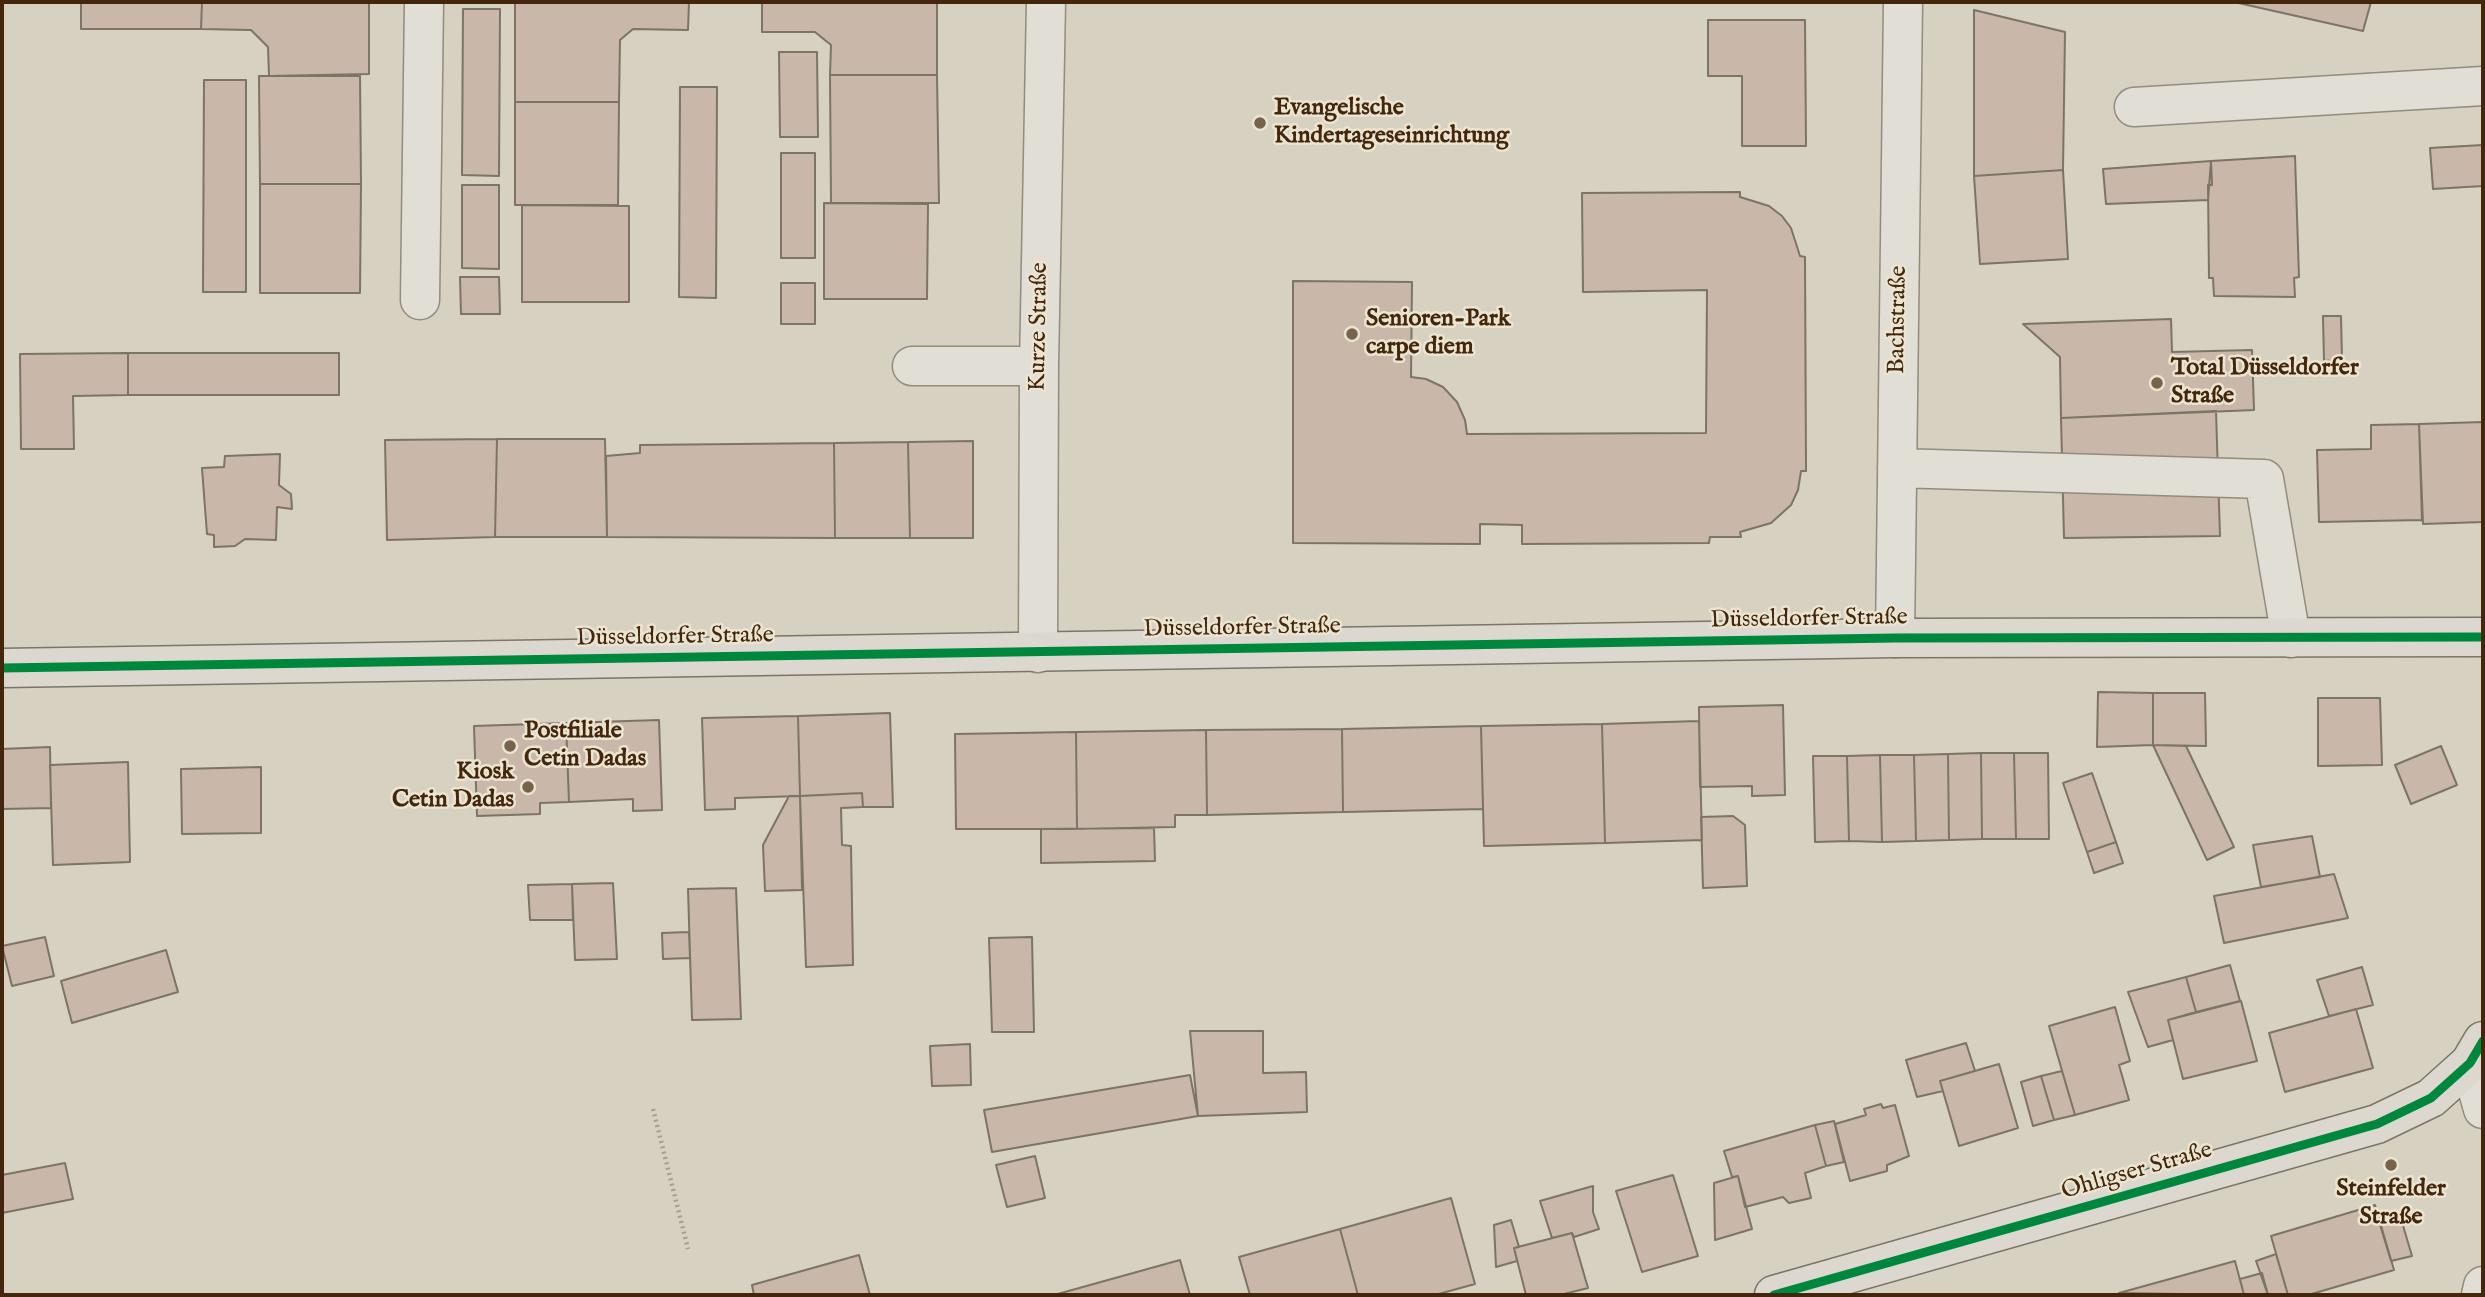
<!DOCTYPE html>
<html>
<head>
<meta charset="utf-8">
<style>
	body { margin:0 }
	#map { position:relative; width:2485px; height:1297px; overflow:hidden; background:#d7d1c1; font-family:"IM FELL English",serif }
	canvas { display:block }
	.frame { position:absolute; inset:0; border:4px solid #43260b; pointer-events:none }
</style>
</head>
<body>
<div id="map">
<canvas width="2485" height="1297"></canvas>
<div class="frame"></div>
</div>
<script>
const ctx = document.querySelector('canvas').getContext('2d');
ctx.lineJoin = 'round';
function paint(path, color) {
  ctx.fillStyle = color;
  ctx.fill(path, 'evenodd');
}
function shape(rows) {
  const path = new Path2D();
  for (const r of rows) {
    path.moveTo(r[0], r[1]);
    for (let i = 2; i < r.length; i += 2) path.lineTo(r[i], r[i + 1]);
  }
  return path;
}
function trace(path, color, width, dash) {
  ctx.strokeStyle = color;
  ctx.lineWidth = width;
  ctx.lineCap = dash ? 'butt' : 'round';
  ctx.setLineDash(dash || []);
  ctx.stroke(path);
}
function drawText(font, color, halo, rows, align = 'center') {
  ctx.font = font + ' "IM FELL English",serif';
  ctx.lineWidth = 5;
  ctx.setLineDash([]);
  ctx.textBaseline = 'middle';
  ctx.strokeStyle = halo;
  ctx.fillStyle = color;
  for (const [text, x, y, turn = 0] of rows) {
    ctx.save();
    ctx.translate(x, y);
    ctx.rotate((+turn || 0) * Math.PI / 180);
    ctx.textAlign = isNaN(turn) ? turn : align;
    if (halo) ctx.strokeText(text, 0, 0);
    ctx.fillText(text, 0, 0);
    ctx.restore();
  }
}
const building = shape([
	[81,2,202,2,201,29,81,29,81,2],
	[202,2,369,2,369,74,269,76,268,47,251,30,201,29,202,2],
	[515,2,689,2,688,30,633,29,620,40,619,102,515,102,515,2],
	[762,2,937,2,937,75,830,75,831,45,815,32,762,32,762,2],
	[2234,2,2371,2,2363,31,2234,2],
	[463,9,500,9,499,176,462,175,463,9],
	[1974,10,2065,32,2063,170,1974,176,1974,10],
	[1708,20,1805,20,1806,146,1742,146,1742,76,1708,76,1708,20],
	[779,52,817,52,818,137,780,137,779,52],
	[830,75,937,75,939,203,831,203,830,75],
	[259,76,360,76,361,184,260,184,259,76],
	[204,80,246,80,246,292,203,292,204,80],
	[680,87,717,87,716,298,679,297,680,87],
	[515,102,619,102,618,205,515,205,515,102],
	[2483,145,2483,186,2433,189,2430,148,2483,145],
	[781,153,815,153,815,258,781,258,781,153],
	[2295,156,2299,277,2294,278,2295,297,2214,296,2213,278,2209,278,2208,185,2212,185,2211,161,2295,156],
	[2211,161,2208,200,2106,204,2103,169,2211,161],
	[2063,170,2068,259,1980,264,1974,176,2063,170],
	[260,184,361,184,360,293,260,293,260,184],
	[462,185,499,185,499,269,462,268,462,185],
	[1740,192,1740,197,1769,206,1782,216,1791,228,1800,256,1805,257,1806,471,1801,471,1798,490,1791,505,1771,523,1740,532,1741,537,1710,537,1709,543,1522,544,1522,525,1480,524,1480,544,1293,543,1293,281,1412,282,1411,377,1426,379,1443,387,1457,402,1465,420,1467,434,1706,433,1707,290,1583,292,1582,193,1740,192],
	[824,203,928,204,927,299,824,299,824,203],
	[522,205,629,206,629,302,522,302,522,205],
	[460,277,499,277,500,314,461,314,460,277],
	[781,283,815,283,815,324,781,324,781,283],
	[2323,316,2341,316,2342,360,2324,361,2323,316],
	[2171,319,2172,352,2252,350,2254,410,2061,418,2060,357,2023,324,2171,319],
	[128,353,339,353,339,395,128,395,128,353],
	[128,353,128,395,73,396,74,449,21,449,20,354,128,353],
	[2216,411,2220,536,2064,538,2061,418,2216,411],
	[2483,422,2483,522,2423,524,2419,424,2483,422],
	[2419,424,2422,520,2319,522,2317,450,2371,449,2371,425,2419,424],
	[497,439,495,537,387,540,385,440,497,439],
	[497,439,605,439,607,537,495,537,497,439],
	[973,441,973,538,910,538,908,442,973,441],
	[908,442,910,538,835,538,834,443,908,442],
	[834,443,835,538,607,537,606,456,640,453,640,445,834,443],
	[280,454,279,485,291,494,292,509,277,507,276,540,245,539,235,546,214,547,214,535,207,534,202,468,224,467,225,456,280,454],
	[2098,692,2153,693,2153,745,2097,747,2098,692],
	[2153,693,2205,693,2206,746,2153,745,2153,693],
	[2318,698,2380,698,2382,765,2318,766,2318,698],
	[1783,705,1785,795,1752,796,1752,786,1700,787,1699,707,1783,705],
	[890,713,893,807,863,807,862,793,800,796,798,716,890,713],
	[798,716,800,796,735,798,735,809,705,810,702,718,798,716],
	[659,720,662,810,633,811,633,799,569,802,566,723,659,720],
	[1699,721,1702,840,1605,843,1602,724,1699,721],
	[566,723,569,802,540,803,540,814,477,816,474,726,566,723],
	[1602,724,1605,843,1484,846,1481,726,1602,724],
	[1481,726,1483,809,1343,812,1342,729,1481,726],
	[1342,729,1343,812,1207,815,1206,730,1342,729],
	[1206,730,1207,815,1175,815,1175,827,1077,829,1076,732,1206,730],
	[1076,732,1077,829,956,829,955,734,1076,732],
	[2153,745,2186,746,2234,847,2207,860,2153,745],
	[2441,746,2457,785,2411,804,2395,765,2441,746],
	[50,747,51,808,2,809,2,749,50,747],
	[1981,753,1982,839,1949,840,1948,754,1981,753],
	[1981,753,2014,753,2016,839,1982,839,1981,753],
	[2014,753,2048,753,2049,839,2016,839,2014,753],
	[1948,754,1949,840,1916,841,1914,755,1948,754],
	[1880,755,1882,842,1849,841,1847,756,1880,755],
	[1880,755,1914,755,1916,841,1882,842,1880,755],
	[1813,756,1847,756,1849,841,1815,842,1813,756],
	[128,762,130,862,53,865,50,765,128,762],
	[261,767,261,833,182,834,181,769,261,767],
	[2092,773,2116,842,2087,852,2063,783,2092,773],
	[862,793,863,807,841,808,842,845,851,846,853,965,806,967,800,796,862,793],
	[789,796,800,796,802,890,765,891,763,845,789,796],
	[1733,816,1745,825,1747,886,1703,888,1701,817,1733,816],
	[1154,828,1155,861,1041,863,1041,829,1154,828],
	[2312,836,2320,877,2261,887,2253,845,2312,836],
	[2116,842,2123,863,2094,873,2087,852,2116,842],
	[2334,874,2348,918,2224,943,2214,896,2334,874],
	[613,883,617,959,575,960,572,884,613,883],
	[572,884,573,920,530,920,528,885,572,884],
	[736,888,741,1019,692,1020,688,889,736,888],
	[689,932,690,958,663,959,662,933,689,932],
	[45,937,54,976,12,986,2,946,45,937],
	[1032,937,1034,1032,992,1032,989,938,1032,937],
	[166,950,178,992,72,1023,61,981,166,950],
	[2230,965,2240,1001,2196,1012,2186,977,2230,965],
	[2362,967,2373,1005,2329,1016,2317,980,2362,967],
	[2186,977,2196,1012,2168,1020,2173,1040,2148,1047,2128,992,2186,977],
	[2241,1001,2257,1061,2183,1079,2168,1020,2241,1001],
	[2115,1007,2130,1061,2119,1065,2129,1100,2075,1115,2049,1026,2115,1007],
	[2356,1009,2373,1068,2285,1092,2269,1033,2356,1009],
	[1190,1031,1263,1031,1263,1073,1306,1072,1307,1112,1198,1116,1190,1031],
	[1966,1043,1975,1071,1940,1081,1943,1091,1917,1097,1906,1060,1966,1043],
	[970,1044,971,1085,932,1086,930,1046,970,1044],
	[1999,1064,2018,1128,1959,1146,1940,1081,1999,1064],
	[2062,1071,2075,1115,2054,1120,2041,1076,2062,1071],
	[1190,1075,1198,1116,992,1152,984,1110,1190,1075],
	[2041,1076,2054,1120,2033,1126,2021,1082,2041,1076],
	[1881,1104,1883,1108,1895,1105,1909,1156,1887,1165,1887,1171,1850,1181,1835,1124,1866,1115,1864,1109,1881,1104],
	[1834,1121,1844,1162,1826,1166,1815,1125,1834,1121],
	[1815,1125,1826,1166,1805,1173,1811,1198,1789,1203,1783,1197,1745,1207,1738,1176,1732,1177,1724,1151,1815,1125],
	[1035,1156,1045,1198,1007,1207,996,1165,1035,1156],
	[65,1163,73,1199,2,1213,2,1175,65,1163],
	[1673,1175,1698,1256,1642,1272,1616,1191,1673,1175],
	[1738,1176,1752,1229,1715,1240,1714,1183,1738,1176],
	[1593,1186,1593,1212,1599,1229,1574,1237,1572,1233,1552,1238,1540,1201,1593,1186],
	[1451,1198,1475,1284,1435,1295,1358,1295,1340,1229,1451,1198],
	[2375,1205,2394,1270,2308,1295,2288,1295,2271,1236,2375,1205],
	[2399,1212,2412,1256,2391,1261,2378,1218,2399,1212],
	[1511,1220,1519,1247,1514,1248,1517,1261,1496,1267,1494,1225,1511,1220],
	[1340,1229,1358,1295,1250,1295,1239,1257,1340,1229],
	[1572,1233,1588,1288,1560,1295,1526,1295,1514,1248,1572,1233],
	[2276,1254,2288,1295,2268,1295,2256,1261,2276,1254],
	[859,1255,870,1295,754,1295,752,1285,859,1255],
	[1180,1260,1190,1295,1054,1295,1180,1260],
	[2235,1261,2244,1295,2119,1293,2235,1261],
	[2262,1273,2268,1295,2244,1295,2240,1279,2262,1273]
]);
paint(building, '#c9b8aa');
trace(building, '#7c7467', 2);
const minor = shape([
	[2134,107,2483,86],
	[420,300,424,2],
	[912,366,1039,366],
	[1897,468,2264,479,2291,638],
	[1895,638,1903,2],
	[1038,653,1039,366,1046,2],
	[2470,1063,2483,1109],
	[2481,1295,2483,1286]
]);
const major = shape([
	[2,668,1895,638,2483,637],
	[1774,1295,2377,1124,2431,1098,2470,1063,2483,1041]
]);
trace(minor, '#928b7e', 41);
trace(major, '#7c7467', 41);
trace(shape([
	[653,1109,688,1249]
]), '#a59f96', 4.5, [2, 3.5]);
trace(minor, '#e1ded5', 38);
trace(major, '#dcd8cf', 38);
trace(shape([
	[2,668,1895,638,2483,637],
	[1774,1295,2377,1124,2431,1098,2470,1063,2483,1041]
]), '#00873e', 9);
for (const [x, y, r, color] of [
	[1260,123,7,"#77624b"],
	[1352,334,7,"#77624b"],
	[2157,383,7,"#77624b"],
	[510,746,7,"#77624b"],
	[528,787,7,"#77624b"],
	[2391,1165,7,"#77624b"]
]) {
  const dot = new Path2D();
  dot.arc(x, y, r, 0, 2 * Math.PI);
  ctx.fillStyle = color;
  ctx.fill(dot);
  trace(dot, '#ebe4d1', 2.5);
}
drawText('bold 24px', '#43260b', '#ebe4d1', [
	["Evangelische",1274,109],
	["Kindertageseinrichtung",1274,137],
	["Senioren-Park",1366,320],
	["carpe diem",1366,348],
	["Total Düsseldorfer",2171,369],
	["Straße",2171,397],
	["Postfiliale",524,732],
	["Cetin Dadas",524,760],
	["Kiosk",514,773,"right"],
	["Cetin Dadas",514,801,"right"],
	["Steinfelder",2391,1190,"center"],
	["Straße",2391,1218,"center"]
], 'left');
drawText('24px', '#43260b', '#ebe4d1', [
	["Bachstraße",1899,320,-89],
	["Kurze Straße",1040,327,-89],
	["Düsseldorfer Straße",1809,620,-1],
	["Düsseldorfer Straße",1242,629,-1],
	["Düsseldorfer Straße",675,638,-1],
	["Ohligser Straße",2137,1172,-16]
]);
</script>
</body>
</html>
